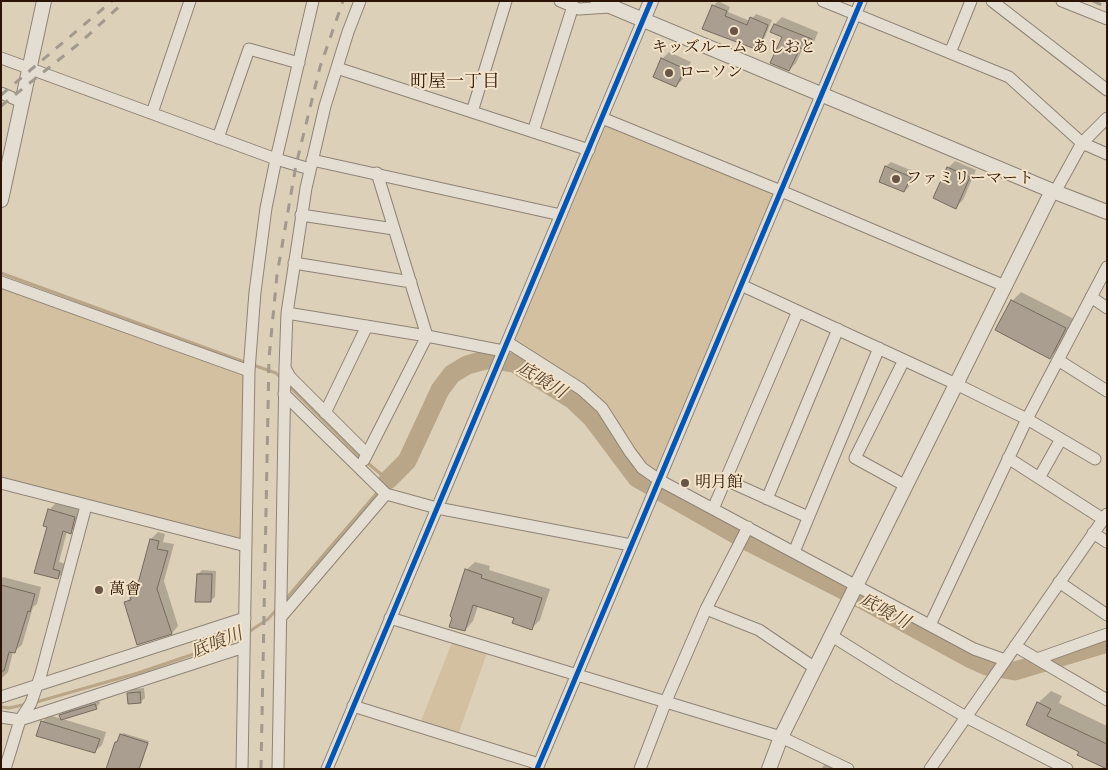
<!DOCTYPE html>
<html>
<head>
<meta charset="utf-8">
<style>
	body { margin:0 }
	#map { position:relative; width:1108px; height:770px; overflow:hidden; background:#ddd0b9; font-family:Cardo,serif }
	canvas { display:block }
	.frame { position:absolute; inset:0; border:2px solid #2b1306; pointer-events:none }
</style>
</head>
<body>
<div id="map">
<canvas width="1108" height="770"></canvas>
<div class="frame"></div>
</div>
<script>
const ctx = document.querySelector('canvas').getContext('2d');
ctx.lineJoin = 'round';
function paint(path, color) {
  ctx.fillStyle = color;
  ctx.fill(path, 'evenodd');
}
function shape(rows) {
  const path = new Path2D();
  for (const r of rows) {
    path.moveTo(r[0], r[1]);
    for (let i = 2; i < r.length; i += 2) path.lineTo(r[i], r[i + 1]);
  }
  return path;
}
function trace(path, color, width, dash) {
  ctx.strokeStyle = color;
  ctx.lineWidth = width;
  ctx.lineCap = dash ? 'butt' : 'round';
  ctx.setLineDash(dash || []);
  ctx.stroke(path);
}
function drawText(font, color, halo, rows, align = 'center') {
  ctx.font = font + ' Cardo,"Noto Serif JP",serif';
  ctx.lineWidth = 4;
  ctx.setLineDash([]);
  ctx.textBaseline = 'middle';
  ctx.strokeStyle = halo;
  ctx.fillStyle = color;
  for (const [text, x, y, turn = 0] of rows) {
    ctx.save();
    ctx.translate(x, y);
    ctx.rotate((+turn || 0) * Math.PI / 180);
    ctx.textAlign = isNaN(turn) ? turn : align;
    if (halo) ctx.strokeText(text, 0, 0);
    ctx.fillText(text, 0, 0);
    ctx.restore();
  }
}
paint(shape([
	[602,118,781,191,659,480,595,402,507,342],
	[1,287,249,374,246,541,90,502,1,478],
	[453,640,487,653,457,738,419,726]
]), '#d3c0a1');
paint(shape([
	[718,1,730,7,728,12,750,21,756,14,772,20,762,44,757,49,713,6],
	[782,17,818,32,814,42,807,49,803,48,796,63,789,70,783,37,775,24],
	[669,52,691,62,683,79,676,86,662,59],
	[955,161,976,170,963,200,956,207,948,168],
	[891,162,915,172,909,187,904,191,880,181,886,166],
	[1021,292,1074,319,1059,348,1050,357,1012,301],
	[56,503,81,510,77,525,70,532,67,531,59,562,66,564,65,571,58,578,36,572,48,526,49,510],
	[158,532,165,534,163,542,174,544,164,581,178,626,172,633,125,603,138,591,151,539],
	[475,562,490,566,489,570,550,589,540,620,532,628,515,617,478,606,473,621,465,630,466,570],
	[202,570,216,571,215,597,210,601,198,574],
	[3,577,41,587,37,604,33,607,22,645,13,652,8,672,1,679,1,579],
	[144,688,145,698,140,702,128,693,133,689],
	[1051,691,1062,696,1059,703,1107,726,1107,766,1028,725,1038,703],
	[99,700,100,703,96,708,61,715,65,711],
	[49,715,106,732,102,745,95,751,42,722],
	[123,733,149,741,140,769,108,769,116,742],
	[831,757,855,769,821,769]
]), '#0003');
trace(shape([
	[1,273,247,363],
	[253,365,276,373,281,378],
	[284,601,388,480,358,455,289,386],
	[247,633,268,619,277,609],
	[33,703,138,673,235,640,241,636],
	[1,707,9,708,27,704]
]), '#b9a587', 3);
trace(shape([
	[388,480,407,461,440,390,452,374,467,365,489,359,514,363,573,400,592,418,637,478,749,542,861,599,969,658,987,666,1015,671,1107,643]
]), '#b9a587', 19);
const building = shape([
	[712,5,727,11,725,16,747,25,750,17,768,25,758,50,702,29,712,5],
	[774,24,812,39,808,51,800,48,789,71,770,63,782,37,770,32,774,24],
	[661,58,685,69,676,87,653,77,661,58],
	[885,166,911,177,904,192,879,182,885,166],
	[947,167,970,177,956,209,933,198,947,167],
	[1011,300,1066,328,1050,359,995,330,1011,300],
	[48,509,75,517,71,534,63,531,53,569,60,571,58,579,34,573,47,527,43,526,48,509],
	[150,539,159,541,157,549,168,551,157,589,172,634,137,645,124,602,131,600,130,597,137,593,136,591,150,539],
	[465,569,482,575,481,578,542,598,532,630,512,623,514,618,473,605,465,631,449,627,452,618,450,616,465,569],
	[197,574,212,574,211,602,195,602,197,574],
	[1,585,35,594,30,612,28,611,15,653,9,652,4,671,1,671,1,585],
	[140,692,141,703,128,704,127,693,140,692],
	[1037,702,1051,709,1047,716,1107,744,1107,769,1077,755,1079,752,1026,725,1037,702],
	[95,704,97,709,61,720,59,715,95,704],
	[41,721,100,739,95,753,36,736,41,721],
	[120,734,148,743,139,769,106,769,115,742,117,742,120,734]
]);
paint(building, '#a99e8f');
trace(building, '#746a5d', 1);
const minor = shape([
	[360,1,348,32,325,106,306,188,287,313,285,368,290,377,367,454],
	[560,1,579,9,610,7],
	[823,1,1009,77,1082,143,1107,154],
	[992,1,1107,90],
	[1062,1,1107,19],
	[950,53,971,1],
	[1,58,276,159,310,169],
	[337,68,589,150],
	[1,93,22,102],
	[472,112,506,1],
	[152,113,190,1],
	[602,118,781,191,1005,286],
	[533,132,573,6],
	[218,138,249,49,299,63],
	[312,160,561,215],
	[1055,192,1082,143,1107,118],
	[301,215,394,229],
	[294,263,411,282],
	[1,282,249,371],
	[741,285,956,384,1027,419,1095,459],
	[1091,297,1107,308],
	[287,313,427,336,503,351],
	[507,342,581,389,602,408,630,452,642,468,659,480,974,649,1005,660],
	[904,360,855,458,906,486],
	[1058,360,1107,391],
	[284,394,386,494,437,508,631,545],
	[325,413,367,326],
	[1008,458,1103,519],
	[364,460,427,336,377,173],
	[1039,478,1061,439],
	[726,480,808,517],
	[1,483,246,546],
	[767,499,838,329],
	[713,509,798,311],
	[1093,533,1107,542],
	[794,552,879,348],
	[1059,582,1107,615],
	[706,609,759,630,815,668],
	[281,617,386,494],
	[390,618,781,737,848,769],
	[930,625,1027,419,1107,267],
	[832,636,899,678,966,717,1067,769],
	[1015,646,1107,700],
	[1037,659,1107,634],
	[1,697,245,618],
	[353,706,539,764],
	[1,717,20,720,244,647],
	[5,769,20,720,31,703,41,674,86,506],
	[242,769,249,371,255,292,266,208,276,159,313,1],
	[278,769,285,369],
	[327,769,643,20],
	[537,769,861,1],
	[640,769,666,701,706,609,748,527],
	[930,769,1107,514]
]);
const tertiary = shape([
	[598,1,1055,192,1107,212],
	[643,20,651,1],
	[1,200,44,1],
	[769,769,781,737,1052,191]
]);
trace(minor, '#8e8375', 13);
trace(tertiary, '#8e8375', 16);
trace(minor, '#e4ddd2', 11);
trace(tertiary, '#e4ddd2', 14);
trace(shape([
	[1093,1,1107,7],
	[1,95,112,1],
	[1,106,81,42,125,1],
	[261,769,269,358,277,275,296,165,320,67,343,1]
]), '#a1998e', 3, [9, 9]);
trace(shape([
	[327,769,651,1],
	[537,769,861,1]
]), '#0057b8', 5);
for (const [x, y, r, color] of [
	[734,31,5,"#695545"],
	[669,73,5,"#695545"],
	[896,179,5,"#695545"],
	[685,483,5,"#695545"],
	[99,590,5,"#695545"]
]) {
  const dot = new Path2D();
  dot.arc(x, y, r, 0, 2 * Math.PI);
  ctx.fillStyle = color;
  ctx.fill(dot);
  trace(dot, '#f3e3c8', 2);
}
drawText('16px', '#2b1306', '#f3e3c8', [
	["キッズルーム あしおと",734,48,"center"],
	["ローソン",679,73],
	["ファミリーマート",906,179],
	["明月館",695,483],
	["萬會",109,590]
], 'left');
drawText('18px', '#2b1306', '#f3e3c8', [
	["町屋一丁目",455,83]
]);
drawText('italic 18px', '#5e4631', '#f3e3c8', [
	["底喰川",541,381,31],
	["底喰川",884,612,28],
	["底喰川",217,644,-22]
]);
</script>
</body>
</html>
